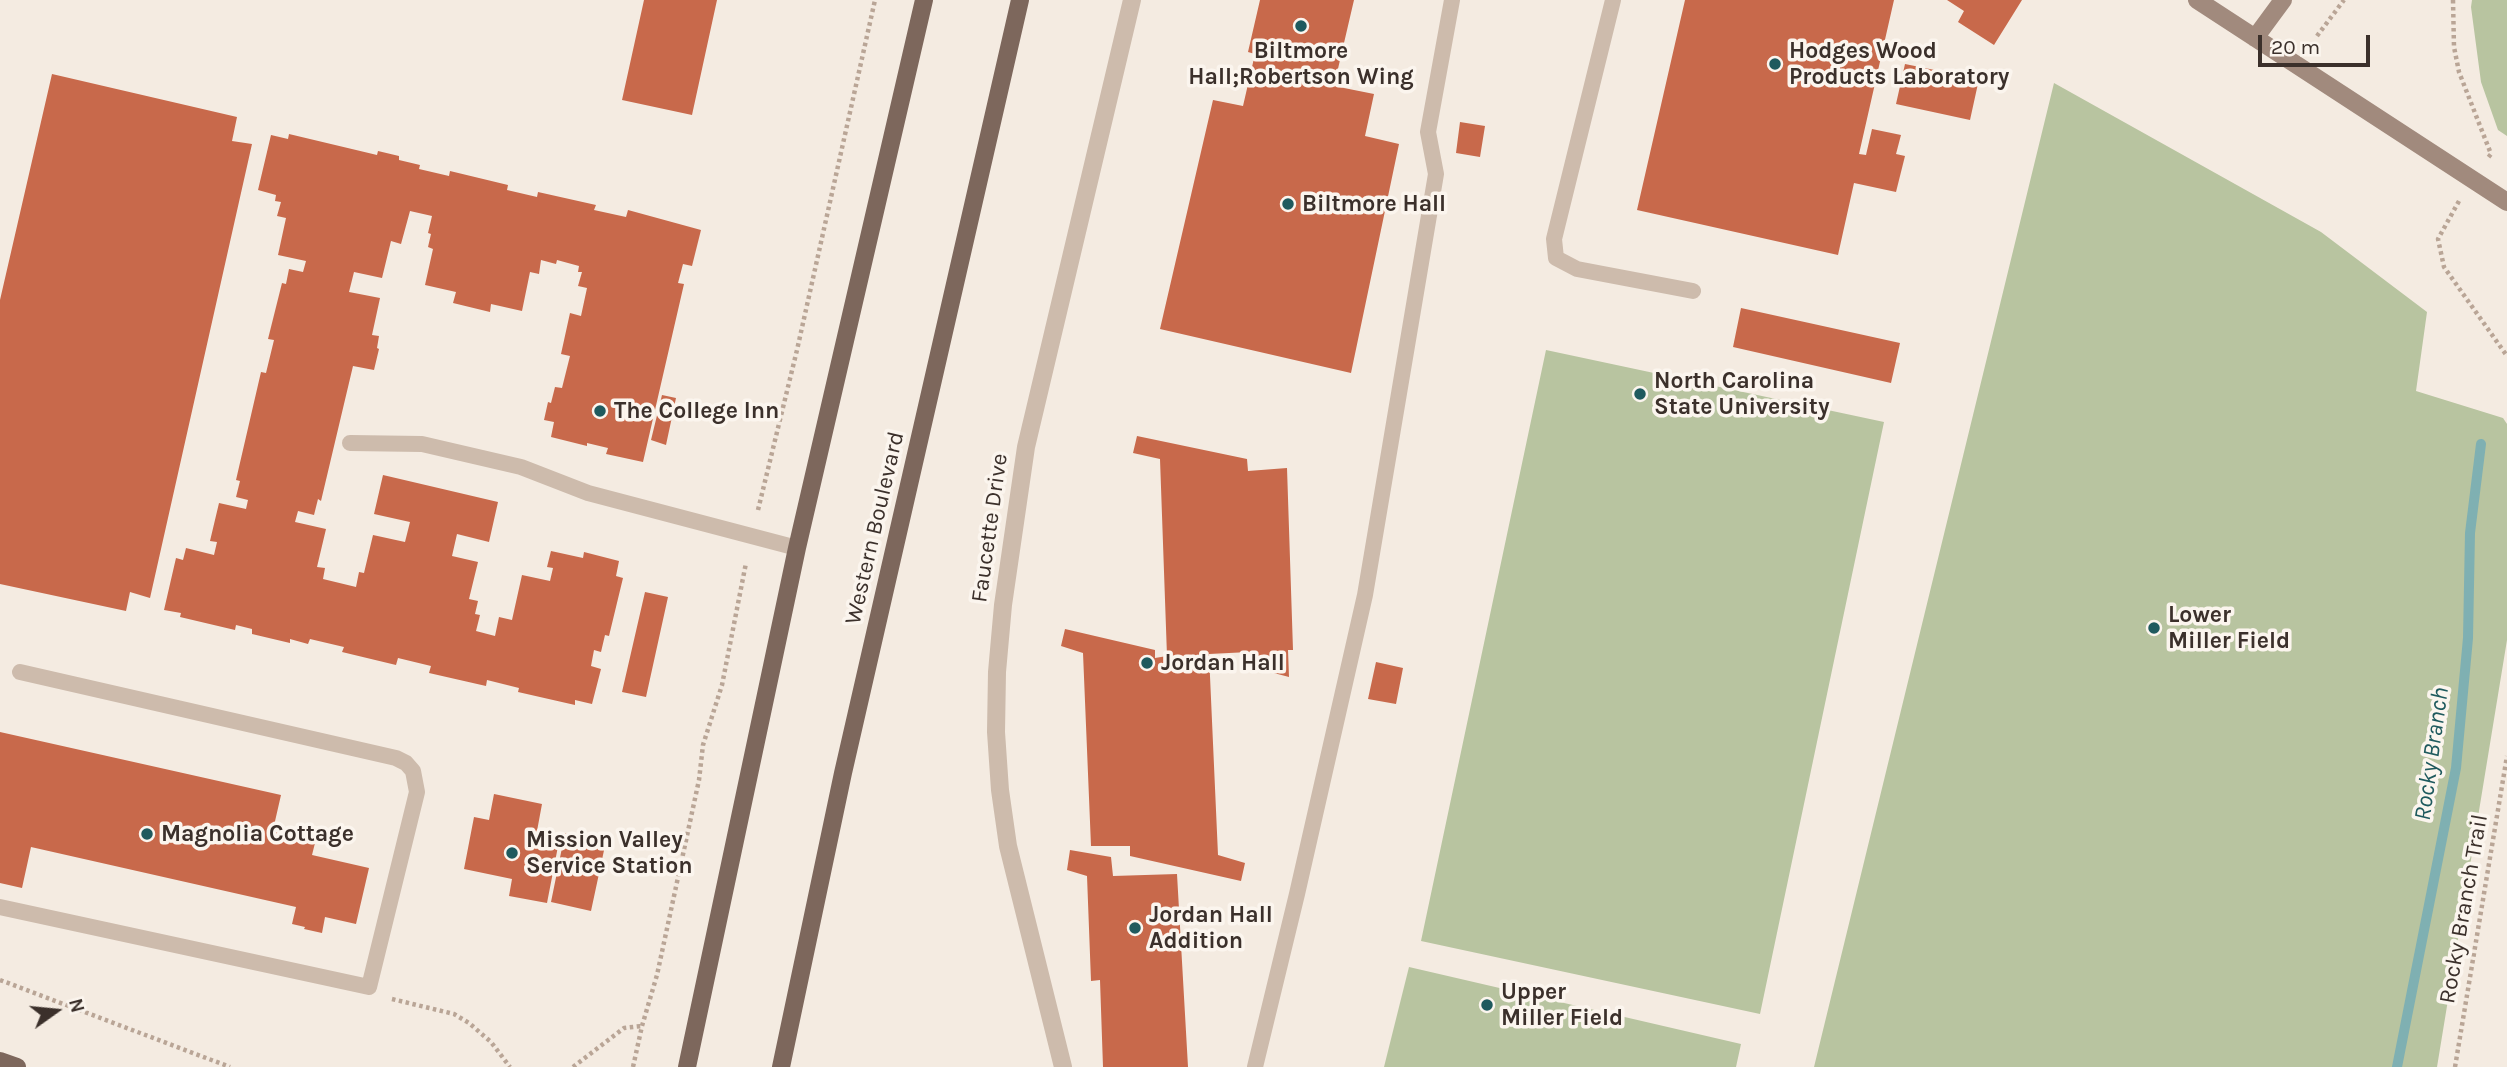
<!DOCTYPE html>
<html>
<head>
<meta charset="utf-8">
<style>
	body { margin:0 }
	#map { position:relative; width:2507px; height:1067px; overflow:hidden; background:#f4ebe1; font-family:Karla,sans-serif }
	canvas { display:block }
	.north { position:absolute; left:21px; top:976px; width:70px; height:70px; -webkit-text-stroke:5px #fbf5ee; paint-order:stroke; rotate:75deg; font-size:19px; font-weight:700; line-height:28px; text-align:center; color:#3b302b }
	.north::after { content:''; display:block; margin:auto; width:24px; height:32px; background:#3b302b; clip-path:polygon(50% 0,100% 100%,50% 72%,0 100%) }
	.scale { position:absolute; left:2258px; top:35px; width:112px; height:32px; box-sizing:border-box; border:4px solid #3b302b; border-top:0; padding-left:9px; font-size:21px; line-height:24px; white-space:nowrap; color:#3b302b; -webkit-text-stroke:5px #fbf5ee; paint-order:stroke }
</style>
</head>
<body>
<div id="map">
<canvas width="2507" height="1067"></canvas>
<div class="north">N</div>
<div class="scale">20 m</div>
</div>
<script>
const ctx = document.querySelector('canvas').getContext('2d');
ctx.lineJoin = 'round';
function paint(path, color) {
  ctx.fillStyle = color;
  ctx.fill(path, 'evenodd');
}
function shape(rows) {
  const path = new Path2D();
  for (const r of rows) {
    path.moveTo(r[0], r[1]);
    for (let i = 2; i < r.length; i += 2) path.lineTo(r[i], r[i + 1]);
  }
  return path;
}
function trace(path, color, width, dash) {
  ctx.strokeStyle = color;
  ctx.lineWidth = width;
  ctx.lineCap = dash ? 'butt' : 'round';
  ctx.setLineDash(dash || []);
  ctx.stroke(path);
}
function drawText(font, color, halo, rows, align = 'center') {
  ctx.font = font + ' Karla,sans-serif';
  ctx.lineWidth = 7;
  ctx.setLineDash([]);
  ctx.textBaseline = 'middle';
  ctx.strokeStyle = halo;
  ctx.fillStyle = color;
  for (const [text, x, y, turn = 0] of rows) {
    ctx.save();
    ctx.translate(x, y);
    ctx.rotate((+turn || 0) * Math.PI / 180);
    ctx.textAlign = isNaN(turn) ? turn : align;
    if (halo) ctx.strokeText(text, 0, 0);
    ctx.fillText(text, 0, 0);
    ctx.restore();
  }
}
paint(shape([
	[2472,0,2507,0,2507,136,2498,130,2481,82,2471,7],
	[2054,83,2321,232,2427,312,2416,391,2503,418,2507,424,2507,640,2437,1067,1814,1067],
	[1546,350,1884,422,1760,1014,1421,941],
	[1409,967,1741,1044,1736,1067,1384,1067]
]), '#b8c4a0');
trace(shape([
	[2397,1067,2456,768,2468,638,2470,533,2481,444]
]), '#7fb0b2', 10);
paint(shape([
	[644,0,717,0,692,115,622,100],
	[1260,0,1354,0,1337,73,1327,71,1324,84,1374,94,1365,136,1399,144,1351,373,1160,329,1213,100,1243,106,1255,54,1248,52],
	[1685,0,1894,0,1859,154,1866,155,1872,129,1901,135,1896,154,1905,156,1896,192,1854,183,1838,255,1637,210],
	[1947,0,2022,0,1994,45,1958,22,1964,11],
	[1905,64,1979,79,1970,120,1896,104],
	[52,74,237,117,232,141,252,144,150,598,130,592,126,611,0,584,0,300],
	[1460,122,1485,126,1480,157,1456,153],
	[289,134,377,155,378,151,399,156,399,160,420,165,419,169,449,176,450,171,508,185,507,190,537,197,538,192,596,205,594,210,626,217,628,210,701,230,692,266,683,264,678,283,684,284,643,462,606,454,608,448,587,443,587,446,551,437,554,422,544,420,548,402,551,403,555,387,562,388,570,356,561,354,570,313,581,316,587,288,578,286,582,272,578,272,579,266,557,260,556,264,541,260,539,274,530,272,522,311,491,304,490,312,453,303,456,292,425,285,433,249,428,247,431,234,428,233,432,216,410,211,401,244,391,241,382,278,354,272,349,292,380,298,372,335,379,336,377,348,379,349,374,370,353,366,321,501,318,499,314,515,298,511,295,522,326,529,317,567,325,568,323,579,356,587,359,572,364,573,373,535,405,542,410,522,374,514,383,475,498,502,489,542,457,534,452,556,478,562,469,599,478,601,475,614,480,615,476,631,495,636,499,617,512,620,522,575,550,581,553,568,547,567,551,551,583,558,584,552,619,561,616,576,623,578,609,636,605,635,601,652,594,650,591,666,601,669,592,704,575,700,575,705,518,692,519,688,487,680,486,686,429,673,431,666,398,658,396,665,342,652,344,647,310,639,308,644,290,639,290,643,252,634,252,629,236,625,235,630,180,617,181,613,164,610,176,558,183,560,186,548,214,555,217,542,210,541,219,503,246,509,248,500,236,497,240,481,236,480,261,372,266,373,274,340,268,339,282,283,286,284,289,269,303,272,306,261,278,255,286,218,277,216,281,202,275,201,276,195,258,190,271,135,288,139],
	[1741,308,1900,343,1891,383,1733,347],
	[662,395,676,398,666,445,651,440],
	[1137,436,1247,459,1248,471,1287,468,1293,650,1288,650,1289,677,1251,667,1249,652,1209,654,1218,855,1245,863,1241,881,1130,856,1130,846,1091,846,1083,653,1061,646,1065,629,1155,650,1155,658,1167,656,1160,459,1133,453],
	[645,592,668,597,646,697,622,692],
	[1376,662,1403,668,1396,704,1368,699],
	[0,732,281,795,273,830,316,839,312,855,369,868,356,924,325,917,322,933,304,929,305,927,292,924,296,907,31,847,22,888,0,883],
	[494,794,542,804,537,831,560,836,547,903,509,896,512,879,464,869,474,817,489,820],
	[565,833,606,841,591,911,551,902],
	[1070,850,1111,857,1113,876,1177,874,1188,1067,1103,1067,1100,980,1091,981,1087,876,1067,870]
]), '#c8694b');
trace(shape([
	[2453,0,2454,47,2459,72,2491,154,2487,159],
	[2317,36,2344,0],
	[2459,201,2438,239,2444,267,2507,356],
	[758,510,797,350,875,0],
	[0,980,230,1067],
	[392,999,454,1014,469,1023,491,1042,510,1067],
	[573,1067,624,1028,642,1026],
	[633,1067,642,1026,657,975,699,780,703,745,722,685,746,563],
	[2455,1067,2507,756]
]), '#b9a596', 4.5, [3.5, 3.5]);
trace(shape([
	[1613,0,1554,239,1556,258,1577,269,1693,291],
	[350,443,422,444,521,467,588,493,797,548],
	[0,907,369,987,417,792,413,771,406,763,396,758,20,672],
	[1255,1067,1297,894,1365,595,1436,174,1428,132,1452,0]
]), '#cdbbac', 16);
trace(shape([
	[1063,1067,1008,846,1000,790,996,732,997,672,1003,605,1026,447,1132,0]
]), '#cdbbac', 18);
trace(shape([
	[2197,0,2507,202],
	[2255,38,2283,0]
]), '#a18a7d', 18);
trace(shape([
	[0,1061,17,1067],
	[687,1067,797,548,924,0],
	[781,1067,843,773,1020,0]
]), '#7d675c', 18);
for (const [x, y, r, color] of [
	[1301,26,7,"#1f5a5e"],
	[1775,64,7,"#1f5a5e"],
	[1288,204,7,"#1f5a5e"],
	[1640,394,7,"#1f5a5e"],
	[600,411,7,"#1f5a5e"],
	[2154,628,7,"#1f5a5e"],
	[1147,663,7,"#1f5a5e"],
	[147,834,7,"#1f5a5e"],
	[512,853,7,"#1f5a5e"],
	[1135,928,7,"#1f5a5e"],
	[1487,1005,7,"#1f5a5e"]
]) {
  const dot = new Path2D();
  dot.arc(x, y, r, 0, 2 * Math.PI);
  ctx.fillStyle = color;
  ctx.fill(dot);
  trace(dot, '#fbf5ee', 2.5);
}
drawText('bold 23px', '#3b302b', '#fbf5ee', [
	["Biltmore",1301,51,"center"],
	["Hall;Robertson Wing",1301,77,"center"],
	["Hodges Wood",1789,51],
	["Products Laboratory",1789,77],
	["Biltmore Hall",1302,204],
	["North Carolina",1654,381],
	["State University",1654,407],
	["The College Inn",614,411],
	["Lower",2168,615],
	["Miller Field",2168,641],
	["Jordan Hall",1161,663],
	["Magnolia Cottage",161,834],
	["Mission Valley",526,840],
	["Service Station",526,866],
	["Jordan Hall",1149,915],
	["Addition",1149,941],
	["Upper",1501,992],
	["Miller Field",1501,1018]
], 'left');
drawText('23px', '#3b302b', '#fbf5ee', [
	["Western Boulevard",875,528,-77],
	["Faucette Drive",990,528,-82],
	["Rocky Branch Trail",2464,909,-80]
]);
drawText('italic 24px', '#1f5a5e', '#fbf5ee', [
	["Rocky Branch",2432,754,-82]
]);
</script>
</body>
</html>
